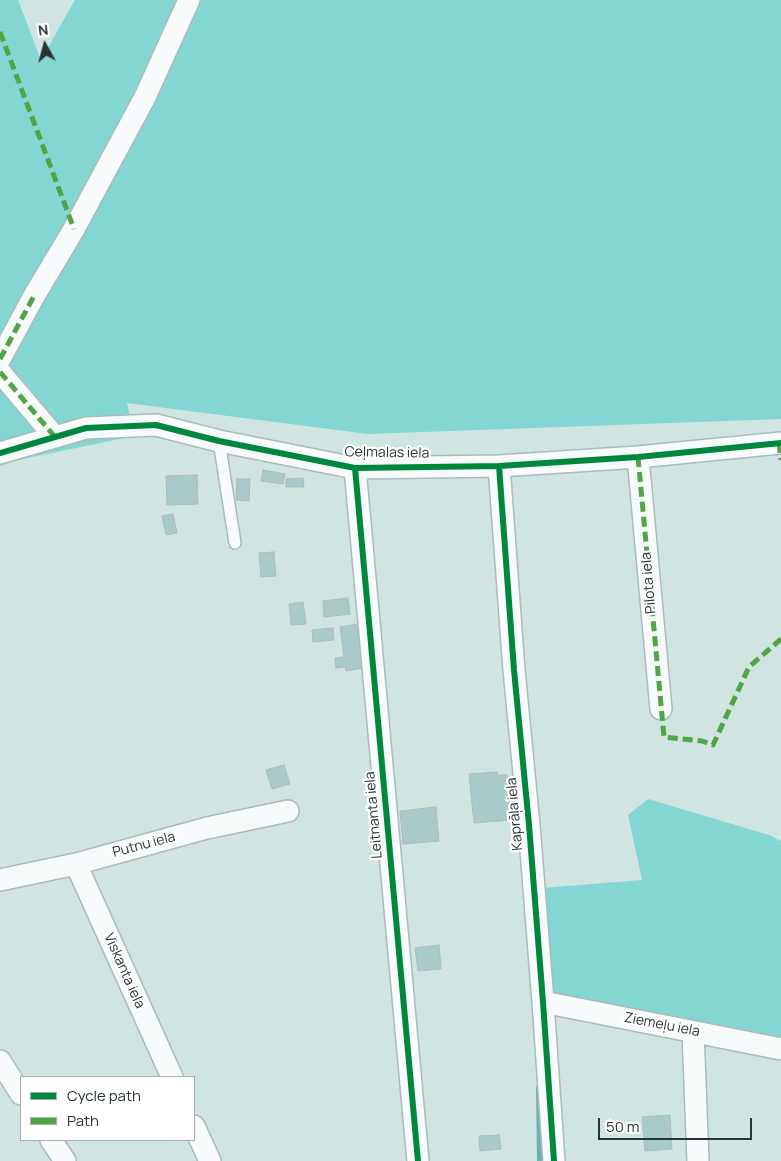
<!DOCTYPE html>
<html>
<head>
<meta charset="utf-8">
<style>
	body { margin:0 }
	#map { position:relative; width:781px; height:1161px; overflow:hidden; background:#d0e4e2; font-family:Manrope,sans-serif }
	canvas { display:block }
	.legend { position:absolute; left:20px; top:1076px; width:175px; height:65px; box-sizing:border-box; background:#fff; border:1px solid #a8aead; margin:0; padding:6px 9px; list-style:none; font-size:15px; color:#263433 }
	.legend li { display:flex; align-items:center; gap:10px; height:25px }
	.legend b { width:25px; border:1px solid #a8aead }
	.north { position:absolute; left:20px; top:20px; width:50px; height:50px; -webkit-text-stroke:4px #fff; paint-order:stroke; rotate:353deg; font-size:14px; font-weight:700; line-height:20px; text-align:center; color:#263433 }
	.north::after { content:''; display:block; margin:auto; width:18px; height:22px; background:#263433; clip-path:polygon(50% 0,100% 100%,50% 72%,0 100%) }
	.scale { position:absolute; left:598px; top:1118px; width:154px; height:22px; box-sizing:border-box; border:2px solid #263433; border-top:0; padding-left:6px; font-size:15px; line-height:18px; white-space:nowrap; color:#263433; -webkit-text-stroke:4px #fff; paint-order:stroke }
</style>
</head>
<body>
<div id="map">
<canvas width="781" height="1161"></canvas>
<ul class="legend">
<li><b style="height:6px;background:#00873e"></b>Cycle path</li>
<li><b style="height:6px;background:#50a544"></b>Path</li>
</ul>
<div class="north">N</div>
<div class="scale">50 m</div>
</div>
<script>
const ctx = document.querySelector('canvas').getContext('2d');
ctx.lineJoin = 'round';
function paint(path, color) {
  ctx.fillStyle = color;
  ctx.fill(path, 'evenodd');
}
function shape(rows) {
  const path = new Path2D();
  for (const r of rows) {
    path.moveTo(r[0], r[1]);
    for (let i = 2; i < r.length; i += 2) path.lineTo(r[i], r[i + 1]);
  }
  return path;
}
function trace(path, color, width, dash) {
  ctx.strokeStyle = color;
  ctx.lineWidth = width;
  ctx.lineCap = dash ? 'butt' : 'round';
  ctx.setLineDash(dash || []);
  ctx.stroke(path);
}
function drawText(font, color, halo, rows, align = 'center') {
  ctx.font = font + ' Manrope,sans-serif';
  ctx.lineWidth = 4.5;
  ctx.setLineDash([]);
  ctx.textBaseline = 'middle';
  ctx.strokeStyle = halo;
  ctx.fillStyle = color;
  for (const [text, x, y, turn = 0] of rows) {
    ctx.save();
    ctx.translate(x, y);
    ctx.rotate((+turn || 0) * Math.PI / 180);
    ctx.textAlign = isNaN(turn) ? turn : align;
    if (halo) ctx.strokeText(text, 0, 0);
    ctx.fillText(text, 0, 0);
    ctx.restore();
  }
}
paint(shape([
	[0,0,18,0,41,60,75,0,781,0,781,419,368,434,127,403,134,436,13,461,0,466],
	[648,799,769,835,781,841,781,1037,552,993,542,888,642,880,628,815]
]), '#84d6d2');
trace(shape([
	[539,1088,540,1161]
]), '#69b4b0', 6);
const building = shape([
	[263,470,285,474,283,484,261,481,263,470],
	[197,475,198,504,167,505,166,476,197,475],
	[303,478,304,487,286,487,286,479,303,478],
	[237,479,250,479,249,501,236,500,237,479],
	[173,514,177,533,166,535,162,516,173,514],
	[274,552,276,576,261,577,259,553,274,552],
	[348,598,350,614,324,617,323,601,348,598],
	[303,602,306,624,291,625,289,604,303,602],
	[357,624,363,668,346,671,345,667,336,668,335,658,344,657,340,627,357,624],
	[333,628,334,640,313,642,312,630,333,628],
	[284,765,290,784,272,789,266,770,284,765],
	[497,772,497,775,507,775,511,820,474,823,469,774,497,772],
	[436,807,439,841,403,844,400,811,436,807],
	[439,945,441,969,418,971,415,948,439,945],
	[670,1115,672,1149,645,1151,642,1117,670,1115],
	[499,1135,501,1149,480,1151,479,1136,499,1135]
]);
paint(building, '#a8cac8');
trace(building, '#adbcbb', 1);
const service = shape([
	[219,441,235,543]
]);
const minor = shape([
	[0,359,34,296,74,229,145,97,189,0],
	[0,372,55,437],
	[0,453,86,428,156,425,219,441,355,468,499,466,638,457,781,443],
	[638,457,661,709],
	[499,466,514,670,529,825,543,1002,554,1161],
	[355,468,418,1161],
	[76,864,172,1077],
	[0,880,76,864,207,828,288,811],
	[543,1002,781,1049],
	[693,1032,698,1161],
	[0,1061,21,1094],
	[194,1126,210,1161],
	[51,1140,65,1161]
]);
trace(service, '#abbbb9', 14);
trace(minor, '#abbbb9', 24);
trace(service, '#f8fbfb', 11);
trace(minor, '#f8fbfb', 21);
trace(shape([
	[0,32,74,229],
	[0,359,34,296],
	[0,372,55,437],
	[779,443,781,460],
	[638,457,664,737,702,741,713,745,749,667,781,639]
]), '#50a544', 5, [10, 5]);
trace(shape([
	[0,453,86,428,156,425,219,441,355,468,499,466,638,457,781,443],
	[499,466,514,670,529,825,543,1002,554,1161],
	[355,468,418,1161]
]), '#00873e', 6);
drawText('14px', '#263433', '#fff', [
	["Ceļmalas iela",387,453,1],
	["Pilota iela",649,583,-95],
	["Kaprāļa iela",515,814,-95],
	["Leitnanta iela",374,815,-95],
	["Putnu iela",144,845,-15],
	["Viskanta iela",124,971,66],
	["Ziemeļu iela",662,1025,11]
]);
</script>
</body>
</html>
